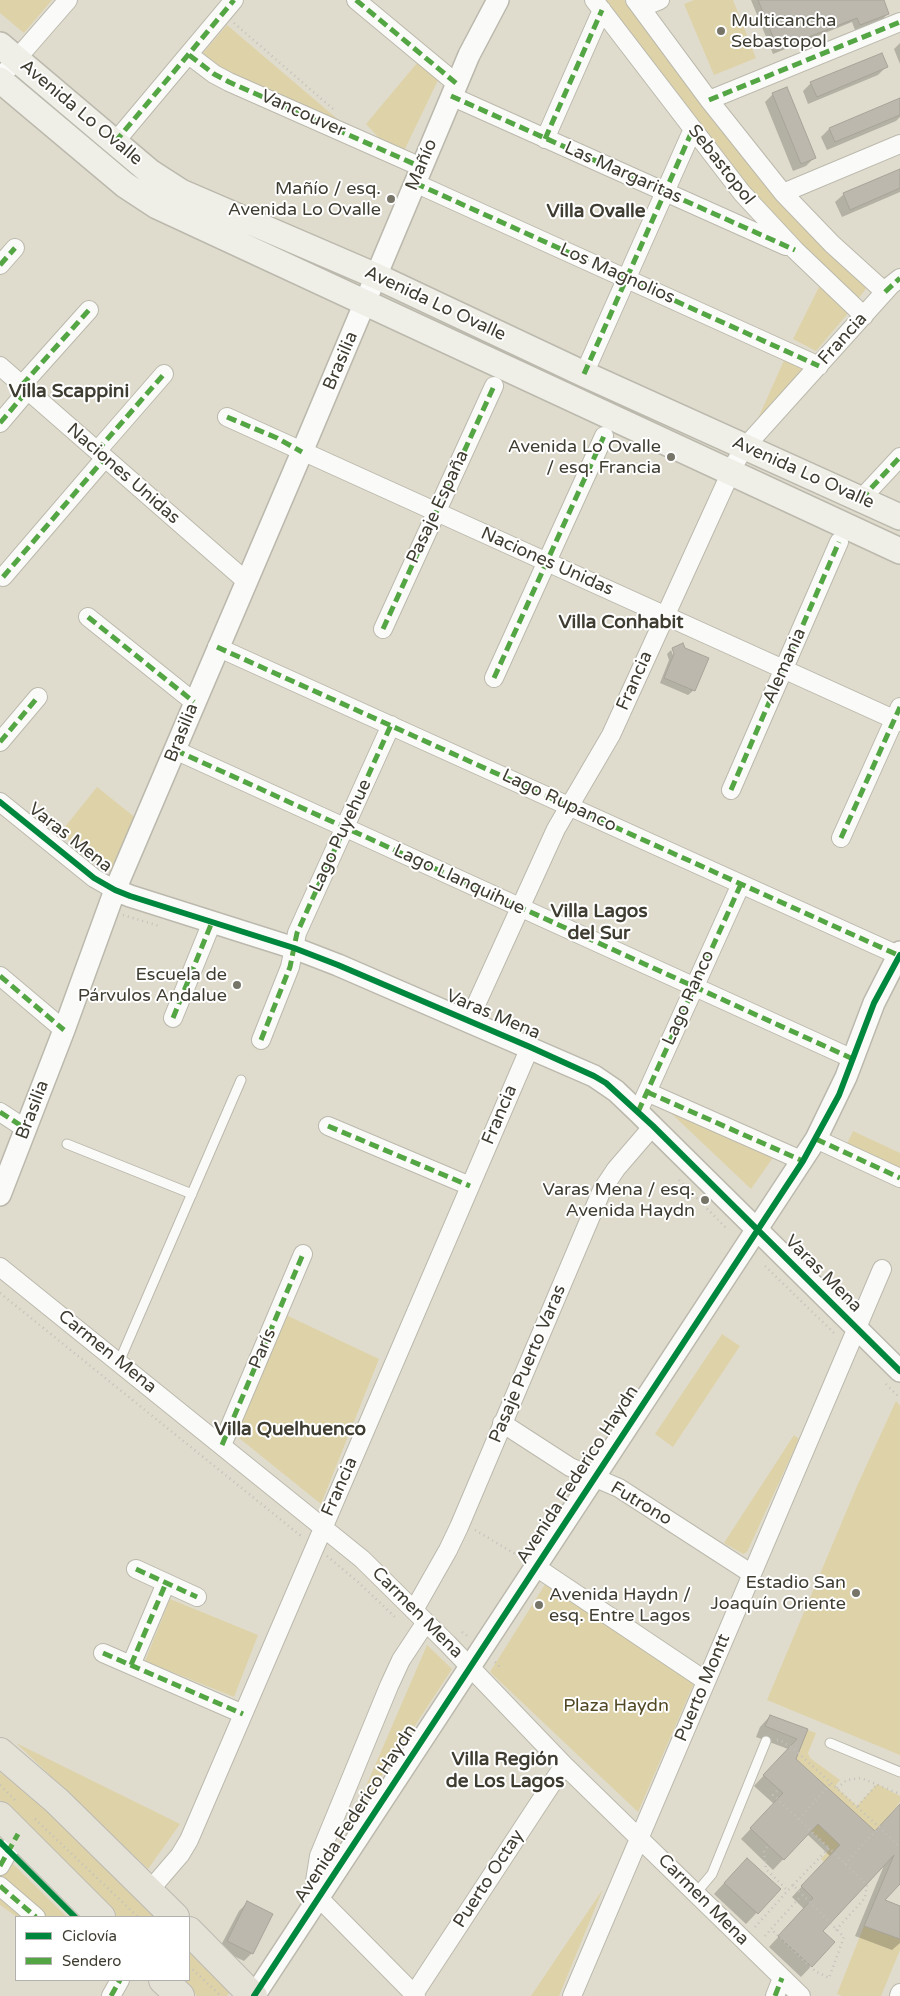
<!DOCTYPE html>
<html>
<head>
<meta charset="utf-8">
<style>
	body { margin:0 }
	#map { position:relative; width:900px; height:1996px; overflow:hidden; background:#e0dccd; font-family:"Varela Round",sans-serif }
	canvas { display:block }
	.legend { position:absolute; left:15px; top:1916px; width:175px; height:65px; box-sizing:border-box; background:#fff; border:1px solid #b2b1ad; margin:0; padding:6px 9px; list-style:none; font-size:15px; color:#3f3c31 }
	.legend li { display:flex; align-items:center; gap:10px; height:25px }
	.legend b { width:25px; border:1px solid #b2b1ad }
</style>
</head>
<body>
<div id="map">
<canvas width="900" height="1996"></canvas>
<ul class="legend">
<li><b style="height:6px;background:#00873e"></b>Ciclovía</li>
<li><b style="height:6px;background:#54a644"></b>Sendero</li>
</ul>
</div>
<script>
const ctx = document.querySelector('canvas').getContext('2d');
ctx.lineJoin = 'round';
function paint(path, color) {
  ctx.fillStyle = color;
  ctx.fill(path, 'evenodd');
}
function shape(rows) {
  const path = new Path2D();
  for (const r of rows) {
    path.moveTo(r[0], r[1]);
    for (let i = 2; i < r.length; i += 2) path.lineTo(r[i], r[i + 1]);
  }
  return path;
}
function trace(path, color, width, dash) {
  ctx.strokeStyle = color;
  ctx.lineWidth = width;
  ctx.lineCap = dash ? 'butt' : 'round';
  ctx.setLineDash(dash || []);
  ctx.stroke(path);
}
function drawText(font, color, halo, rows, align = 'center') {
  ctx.font = font + ' "Varela Round",sans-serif';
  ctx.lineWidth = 4;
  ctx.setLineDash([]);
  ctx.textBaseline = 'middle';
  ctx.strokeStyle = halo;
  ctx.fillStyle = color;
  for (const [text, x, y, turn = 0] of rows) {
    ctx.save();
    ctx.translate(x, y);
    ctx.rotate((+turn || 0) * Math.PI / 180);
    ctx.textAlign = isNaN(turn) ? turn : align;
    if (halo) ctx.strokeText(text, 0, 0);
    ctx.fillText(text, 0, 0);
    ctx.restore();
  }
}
paint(shape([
	[0,0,52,0,24,33,0,13],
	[602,0,624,0,746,162,807,228,868,286,858,299,819,265,724,160],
	[694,0,733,0,756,58,714,75,684,4],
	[227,25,341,122,232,78,203,53],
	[417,63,439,78,404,151,380,139,366,124],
	[821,283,850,311,816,351,793,339],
	[785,358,805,369,756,423],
	[97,787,137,819,113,875,60,833],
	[654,1097,777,1152,751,1189],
	[853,1131,900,1153,900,1173,845,1148],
	[286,1315,379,1359,321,1504,234,1434],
	[722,1334,740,1346,673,1447,655,1434],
	[896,1401,900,1406,900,1755,767,1700,857,1486],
	[794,1435,799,1439,747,1552,743,1554,724,1543],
	[546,1583,694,1683,638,1812,490,1672],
	[170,1599,258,1635,234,1697,145,1661],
	[427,1645,452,1669,348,1828],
	[807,1730,816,1733,808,1753,810,1758,840,1780,835,1786,857,1806,877,1784,900,1796,900,1802,884,1822,880,1838,858,1893,821,1859,830,1849,778,1800,820,1781,792,1755],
	[16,1743,180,1824,148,1869],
	[0,1772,39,1803,161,1917,118,1917,0,1800],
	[10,1861,67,1917,17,1917,0,1905,0,1875],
	[603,1889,559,1996,531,1996],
	[864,1926,900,1939,900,1950,881,1996,842,1996,837,1994],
	[189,1944,234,1986,227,1996,197,1996,180,1980,189,1980]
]), '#ded2a8');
paint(shape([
	[751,0,882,0,888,13,883,19,855,30,852,22,773,54],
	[900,43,900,64,894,49],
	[886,67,878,75,808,104,803,91,811,83],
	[773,94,814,158,806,166,793,171,765,102],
	[899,100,900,117,896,121,827,150,821,137,829,129],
	[900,171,900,192,842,217,835,202,844,194],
	[683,645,694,690,688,695,660,683,669,660,667,654,671,650,675,660,674,650,672,650],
	[770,1716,806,1729,794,1759,875,1833,900,1806,900,1882,882,1901,900,1908,900,1943,892,1950,855,1936,885,1863,821,1931,834,1942,801,1977,769,1947,804,1909,792,1897,830,1856,807,1834,773,1870,741,1839,774,1804,754,1786,788,1749,756,1737,760,1727],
	[736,1870,779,1889,746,1924,714,1894],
	[247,1903,252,1953,244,1961,219,1949,239,1911]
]), '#0003');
const building = shape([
	[758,0,884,0,889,14,860,25,857,18,778,49,758,0],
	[882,53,888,67,817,97,810,82,882,53],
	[787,87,816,158,801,164,772,93,787,87],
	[900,98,900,115,835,142,829,128,900,98],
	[900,169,900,188,850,210,843,193,900,169],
	[683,643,685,648,709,658,695,691,664,678,674,654,672,648,683,643],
	[770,1715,808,1729,796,1759,875,1831,900,1804,900,1884,885,1900,900,1906,900,1939,864,1926,894,1855,823,1931,835,1942,812,1967,778,1936,813,1898,801,1886,840,1845,818,1824,784,1860,750,1828,783,1793,763,1775,797,1739,765,1726,770,1715],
	[747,1858,781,1889,758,1914,724,1883,747,1858],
	[247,1901,273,1914,253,1954,227,1941,247,1901]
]);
paint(building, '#bcb8ad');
trace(building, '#a7a398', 1);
const service = shape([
	[67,1144,192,1194],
	[119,1362,241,1080],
	[830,1743,900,1772],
	[696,1893,712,1874,766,1741]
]);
const minor = shape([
	[356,0,457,84],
	[594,0,742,193,795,250,864,316],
	[635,0,709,100,783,193,832,244,885,292],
	[641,8,660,0],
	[189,55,214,74,229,82,421,167],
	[0,78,68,0],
	[451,96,786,246],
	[709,100,900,22],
	[545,139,602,10],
	[115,142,234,0],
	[415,183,819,366],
	[783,193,900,144],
	[0,265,15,248],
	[0,366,246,581],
	[584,374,693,129],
	[22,385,89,310],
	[227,417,900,722],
	[0,423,28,390],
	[97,451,164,374],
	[861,499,900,457],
	[3,577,105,458],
	[88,617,194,702],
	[383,629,494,386],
	[217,647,900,956],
	[494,678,604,436],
	[0,742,38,697],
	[175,750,853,1059],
	[731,790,839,542],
	[0,802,94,878,115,890],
	[841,838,900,707],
	[0,976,64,1030],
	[173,1018,212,922],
	[469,1020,556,829,611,735,735,463,745,447,891,285,900,278],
	[261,1040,290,967,297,933,391,725],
	[647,1092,803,1161],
	[0,1112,26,1129],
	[638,1112,741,884],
	[328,1126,470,1186],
	[816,1139,900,1178],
	[0,1267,362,1559,447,1643,564,1765,801,1996],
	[502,1423,570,1467,619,1488,752,1574],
	[222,1445,303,1254],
	[536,1567,706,1681],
	[136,1569,197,1597],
	[414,1610,448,1550,459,1527,602,1190,616,1169,653,1126],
	[103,1653,243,1714],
	[131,1665,166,1583],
	[0,1866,18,1834],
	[0,1886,36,1917],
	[149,1891,180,1855,189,1840,530,1047],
	[414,1994,564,1765],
	[111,1996,120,1980],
	[416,1996,319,1898,315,1881,319,1856,389,1686,401,1660,426,1622],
	[572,1996,882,1269],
	[775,1996,782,1978],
	[899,1996,900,1993]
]);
const tertiary = shape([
	[115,890,130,896,294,948,338,965,594,1076,616,1091,638,1112,900,1371],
	[0,1195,64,1030,115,890,302,452,469,55,498,0],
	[254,1996,816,1139,846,1077,874,1003,900,952]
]);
const secondary = shape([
	[0,45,150,172,181,192,376,276,584,374,900,517],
	[0,80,125,185,157,206,900,551]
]);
const primary = shape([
	[0,1752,57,1801,175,1917],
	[0,1816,101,1917],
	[189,1931,253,1996],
	[163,1980,180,1996]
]);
trace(service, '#bbb9ad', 11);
trace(minor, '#bbb9ad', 20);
trace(tertiary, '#bbb9ad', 24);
trace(secondary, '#bbb9ad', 28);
trace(primary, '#bcb9b1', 30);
trace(shape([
	[234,23,333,109],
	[123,915,159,926],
	[679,1180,728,1230],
	[765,1266,836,1335],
	[0,1293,301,1536],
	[886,1384,900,1398],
	[475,1530,522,1558],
	[327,1556,358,1582,396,1618],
	[462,1632,469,1637],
	[495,1662,502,1669],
	[777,1740,780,1740,795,1750,879,1827],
	[0,1785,15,1800],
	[837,1788,847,1780,861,1778,900,1794],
	[777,1791,773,1795,829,1848],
	[858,1806,877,1784],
	[35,1819,138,1917],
	[799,1819,831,1783],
	[767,1847,764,1851,766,1869,788,1891],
	[845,1864,879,1827,900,1847],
	[793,1885,829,1848,867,1885,865,1898,836,1930],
	[755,1927,793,1885,844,1937,829,1978,815,1971,771,1929,802,1895],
	[765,1936,771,1929],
	[189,1966,221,1996]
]), '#c2c0bb', 2.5, [1, 4]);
trace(service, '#fafaf8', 9);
trace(minor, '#fafaf8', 18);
trace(tertiary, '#fafaf8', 21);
trace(secondary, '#efeee7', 25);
trace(primary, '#e4e1d7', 28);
trace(shape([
	[356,0,457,84],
	[189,55,214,74,229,82,421,167],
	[451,96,795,250],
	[709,100,900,22],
	[545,139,602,10],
	[115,142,234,0],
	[415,183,819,366],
	[0,265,15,248],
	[885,292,900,278],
	[584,374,693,129],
	[22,385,89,310],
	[227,417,277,438,302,452],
	[0,423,28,390],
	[97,451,164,374],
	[861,499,900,457],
	[3,577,105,458],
	[88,617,194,702],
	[383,629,494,386],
	[217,647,900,956],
	[494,678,604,436],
	[0,742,38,697],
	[175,750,853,1059],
	[731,790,839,542],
	[841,838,900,707],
	[0,976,64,1030],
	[173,1018,212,922],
	[261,1040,290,967,297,933,391,725],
	[647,1092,803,1161],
	[0,1112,26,1129],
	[638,1112,741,884],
	[328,1126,470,1186],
	[816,1139,900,1178],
	[222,1445,303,1254],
	[136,1569,197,1597],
	[103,1653,243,1714],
	[131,1665,166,1583],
	[0,1866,18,1834],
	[0,1886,36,1917],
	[111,1996,120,1980],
	[775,1996,782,1978]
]), '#54a644', 5, [10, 5]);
trace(shape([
	[0,802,94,878,115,890,130,896,294,948,338,965,530,1047,594,1076,606,1083,653,1126,900,1371],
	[0,1842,75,1917],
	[254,1996,803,1161,839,1095,874,1003,900,955]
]), '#00873e', 6);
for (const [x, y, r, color] of [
	[721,31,5,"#777468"],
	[391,199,5,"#777468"],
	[671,457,5,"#777468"],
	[237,985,5,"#777468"],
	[705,1200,5,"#777468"],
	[856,1593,5,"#777468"],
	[539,1605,5,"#777468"]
]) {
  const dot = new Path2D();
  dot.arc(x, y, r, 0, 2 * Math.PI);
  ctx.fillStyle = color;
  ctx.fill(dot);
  trace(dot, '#fff', 2);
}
drawText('18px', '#3f3c31', '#fff', [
	["Multicancha",731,21,"left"],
	["Sebastopol",731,42,"left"],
	["Mañío / esq.",381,189],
	["Avenida Lo Ovalle",381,210],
	["Avenida Lo Ovalle",661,447],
	["/ esq. Francia",661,468],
	["Escuela de",227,975],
	["Párvulos Andalue",227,996],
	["Varas Mena / esq.",695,1190],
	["Avenida Haydn",695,1211],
	["Estadio San",846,1583],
	["Joaquín Oriente",846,1604],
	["Avenida Haydn /",549,1595,"left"],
	["esq. Entre Lagos",549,1616,"left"]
], 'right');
drawText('18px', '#3f3c31', '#fff', [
	["Avenida Lo Ovalle",81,113,40],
	["Vancouver",303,114,24],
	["Mañío",422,165,-67],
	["Sebastopol",721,165,52],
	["Las Margaritas",623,173,24],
	["Los Magnolios",617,274,24],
	["Avenida Lo Ovalle",435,304,25],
	["Francia",843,339,-48],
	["Brasilia",341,361,-67],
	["Avenida Lo Ovalle",803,473,24],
	["Naciones Unidas",123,474,41],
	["Pasaje España",438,507,-65],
	["Naciones Unidas",547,562,24],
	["Alemania",785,666,-66],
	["Francia",635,681,-66],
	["Brasilia",182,733,-68],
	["Lago Rupanco",559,801,25],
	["Lago Puyehue",341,836,-65],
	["Varas Mena",70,838,38],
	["Lago Llanquihue",459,880,25],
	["Lago Ranco",689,998,-66],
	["Varas Mena",493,1015,23],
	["Brasilia",33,1110,-69],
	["Francia",500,1115,-67],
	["Varas Mena",823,1274,45],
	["París",263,1349,-67],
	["Carmen Mena",107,1352,39],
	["Pasaje Puerto Varas",528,1364,-67],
	["Avenida Federico Haydn",578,1475,-57],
	["Francia",340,1487,-66],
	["Futrono",641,1504,31],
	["Carmen Mena",417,1613,45],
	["Puerto Montt",703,1688,-67],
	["Avenida Federico Haydn",356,1814,-57],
	["Puerto Octay",489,1879,-57],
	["Carmen Mena",703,1900,45]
]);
drawText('18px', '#514722', '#fff', [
	["Plaza Haydn",616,1706]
]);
drawText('bold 19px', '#3f3c31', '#fff', [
	["Villa Ovalle",596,212],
	["Villa Scappini",69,392],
	["Villa Conhabit",621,623],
	["Villa Lagos",599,912],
	["del Sur",599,934],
	["Villa Quelhuenco",290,1430],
	["Villa Región",505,1760],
	["de Los Lagos",505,1782]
]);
</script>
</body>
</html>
